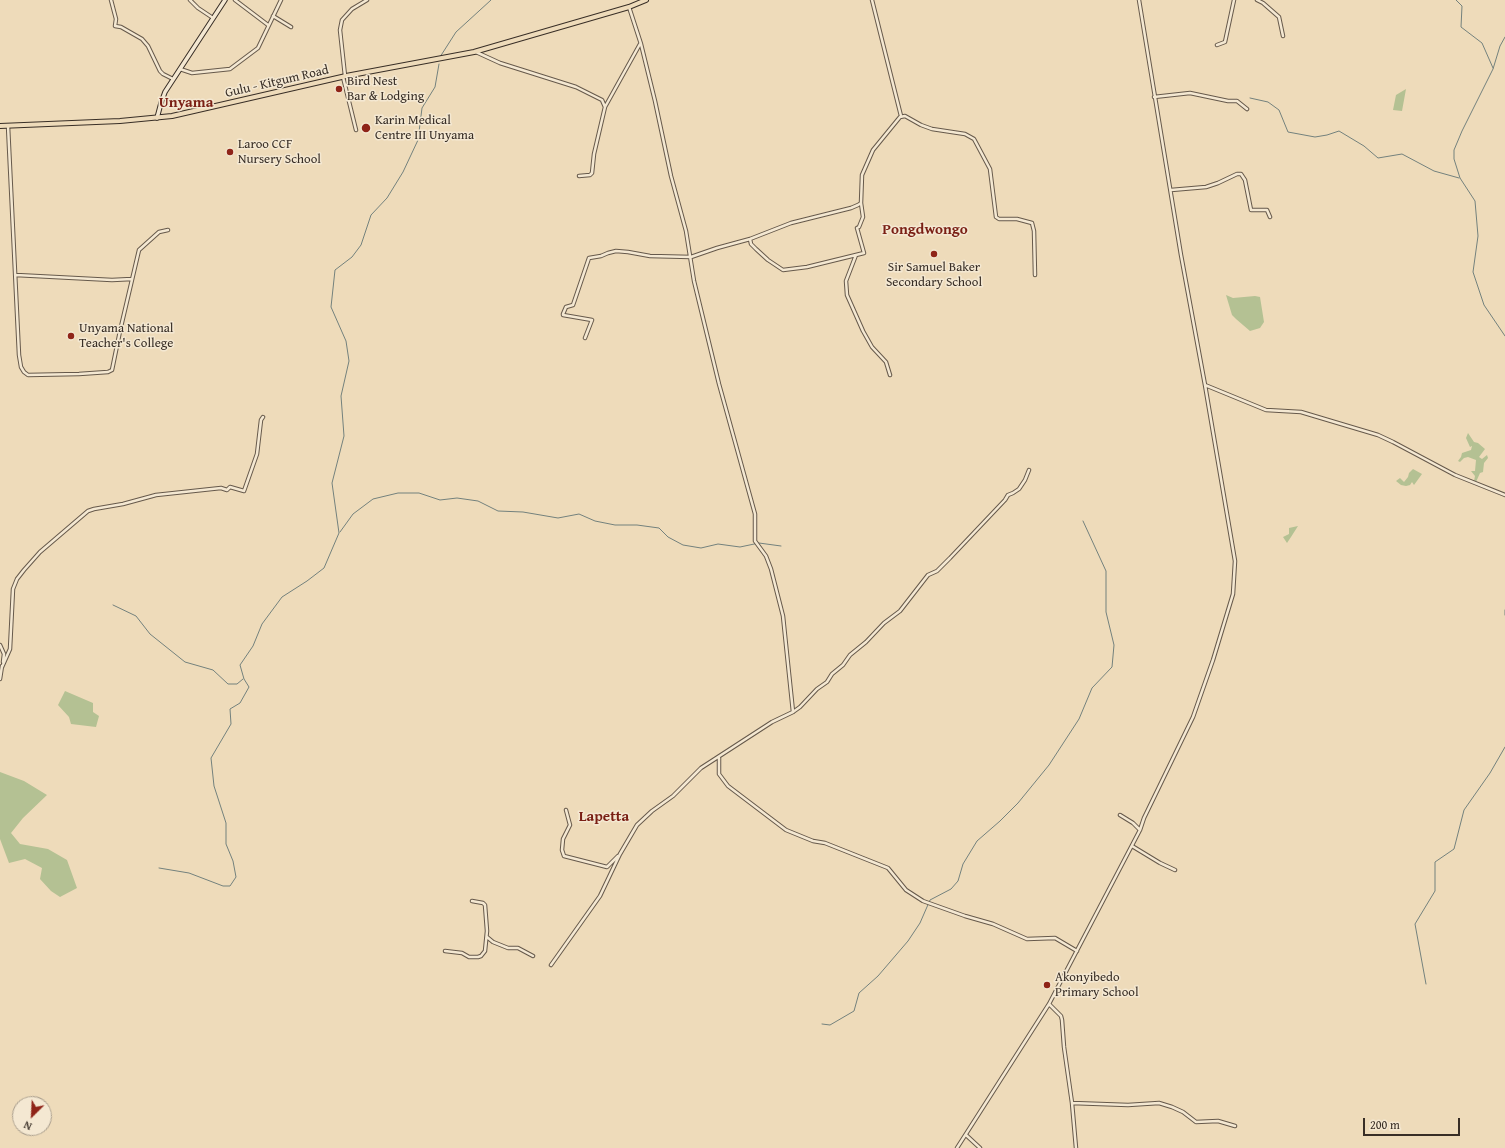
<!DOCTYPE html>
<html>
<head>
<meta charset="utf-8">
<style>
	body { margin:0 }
	#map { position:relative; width:1505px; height:1148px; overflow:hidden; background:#eedbba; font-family:"Gentium Book Plus",serif }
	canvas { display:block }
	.north { position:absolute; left:12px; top:1096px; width:40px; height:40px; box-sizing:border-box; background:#f4e8d2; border:1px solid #a99e8d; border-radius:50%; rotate:204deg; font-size:11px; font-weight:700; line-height:16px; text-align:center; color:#382e26 }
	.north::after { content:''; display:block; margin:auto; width:14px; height:18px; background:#8f2418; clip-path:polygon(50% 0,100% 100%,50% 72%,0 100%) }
	.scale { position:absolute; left:1363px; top:1118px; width:97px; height:18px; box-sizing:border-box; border:2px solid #382e26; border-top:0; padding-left:5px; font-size:12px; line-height:14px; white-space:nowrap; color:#382e26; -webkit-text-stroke:3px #f4e8d2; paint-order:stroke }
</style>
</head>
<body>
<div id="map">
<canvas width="1505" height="1148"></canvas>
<div class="north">N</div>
<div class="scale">200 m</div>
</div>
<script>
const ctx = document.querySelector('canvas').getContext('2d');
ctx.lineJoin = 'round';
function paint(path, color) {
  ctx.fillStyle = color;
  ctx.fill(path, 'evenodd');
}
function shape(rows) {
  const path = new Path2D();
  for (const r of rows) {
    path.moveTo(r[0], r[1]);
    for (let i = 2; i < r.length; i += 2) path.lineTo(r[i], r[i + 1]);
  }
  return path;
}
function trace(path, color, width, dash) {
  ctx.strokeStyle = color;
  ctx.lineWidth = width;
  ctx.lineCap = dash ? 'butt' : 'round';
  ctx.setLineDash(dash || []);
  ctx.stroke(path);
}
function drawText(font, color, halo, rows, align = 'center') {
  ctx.font = font + ' "Gentium Book Plus",serif';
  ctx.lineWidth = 3;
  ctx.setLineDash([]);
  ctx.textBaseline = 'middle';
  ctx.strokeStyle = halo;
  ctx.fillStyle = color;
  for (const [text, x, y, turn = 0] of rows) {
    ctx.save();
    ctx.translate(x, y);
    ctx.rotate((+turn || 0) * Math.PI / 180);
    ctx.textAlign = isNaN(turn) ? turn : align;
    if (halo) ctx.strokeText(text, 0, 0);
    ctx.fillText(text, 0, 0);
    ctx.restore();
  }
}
paint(shape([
	[1406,89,1402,111,1393,110,1396,95],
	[1226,295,1233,298,1255,296,1260,297,1264,322,1260,328,1250,331,1236,319,1232,315],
	[1468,433,1474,442,1478,443,1485,449,1479,457,1482,459,1487,455,1488,458,1484,463,1483,472,1480,473,1476,482,1474,481,1475,476,1471,471,1475,471,1476,460,1468,457,1464,458,1460,462,1458,461,1461,457,1462,453,1471,450,1472,446,1470,447,1466,438],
	[1413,469,1422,474,1414,485,1412,482,1410,485,1406,486,1401,485,1396,481,1400,478,1404,482,1408,477,1409,473],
	[1298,526,1291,537,1287,543,1283,537,1289,534,1289,528],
	[65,691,93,703,93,712,99,716,96,727,71,724,69,717,58,705],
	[0,772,24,781,47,795,23,818,11,833,20,844,48,849,67,860,77,888,60,897,51,891,40,879,42,868,25,859,9,863,0,839]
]), '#b4c193');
trace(shape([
	[1456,0,1462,6,1461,27,1482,43,1493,68],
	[1505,37,1500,46,1493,69,1462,131,1454,150,1454,159,1460,178,1475,201,1478,236,1473,272,1484,305,1505,336],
	[440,57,456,32,491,0],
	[1250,98,1268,102,1279,110,1288,132,1315,137,1327,135,1339,131,1364,146,1378,158,1402,154,1434,171,1459,178],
	[340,532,353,514,373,499,398,493,419,493,440,500,457,498,478,501,498,511,523,512,558,518,579,514,595,521,615,525,637,525,659,528,668,537,683,545,701,548,718,544,740,547,759,543,781,546],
	[113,605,136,616,150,634,185,662,213,670,228,684,237,684,243,679],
	[1505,610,1505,615],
	[159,868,189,873,223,886,230,886,236,877,233,861,226,844,226,823,214,786,211,758,231,724,230,709,240,703,249,687,244,679,240,665,253,646,262,624,282,597,307,581,324,568,339,533,332,483,344,436,341,396,349,361,346,341,331,307,335,270,352,257,361,245,371,215,387,198,403,172,418,140,422,108,435,87,439,64],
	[1426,984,1415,924,1435,891,1435,862,1454,849,1464,810,1490,773,1505,747],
	[822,1024,830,1025,854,1011,859,993,878,976,908,941,920,923,930,900,951,889,958,881,963,864,977,841,1000,821,1018,803,1049,765,1079,719,1092,688,1112,667,1114,645,1106,612,1106,571,1083,521]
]), '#73817d', 1);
const street = shape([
	[111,0,116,19,115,26,121,27,142,39,148,46,160,71,163,74,173,79],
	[190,0,198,8,213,18],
	[235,0,268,25],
	[872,0,901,116],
	[1257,0,1263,3,1279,17,1283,36],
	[629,7,641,44,655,101,671,176,686,231,694,281,719,384,755,514,755,541,766,556,771,569,783,616,793,712],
	[273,16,291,27],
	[1217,45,1225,42,1234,0],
	[476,52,500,63,576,87,602,100,605,107],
	[180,69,192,73,230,69,258,48,281,0],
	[345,76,340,30,342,20,352,9,367,0],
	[343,77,356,130],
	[1154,97,1190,93,1228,101,1237,101,1247,109],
	[8,126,19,355,21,367,24,372,28,375,79,374,108,372,112,370,120,331,139,250,159,232,168,230],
	[579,176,590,175,592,173,594,154,605,107,640,44],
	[1171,190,1206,187,1218,183,1237,174,1241,174,1245,180,1251,210,1267,210,1270,217],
	[750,239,751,244,756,249,768,260,783,270,807,267,864,253,857,228,859,227,863,217,861,203],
	[856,255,846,281,847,295,863,331,872,347,886,362,890,375],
	[691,257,717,248,750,239,791,223,851,208,858,205,861,203,862,175,873,150,900,117,905,116,921,125,932,129,965,134,974,139,990,169,996,217,999,219,1017,219,1032,223,1034,231,1035,275],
	[16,275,112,280,132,279],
	[585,338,592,320,563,315,563,314,566,307,573,305,589,258,601,256,608,253,616,251,628,252,650,256,691,257],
	[1205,385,1266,410,1301,412,1378,435,1393,442,1455,475,1505,495],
	[0,645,4,654,3,662],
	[2,667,10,649,13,589,17,579,24,570,40,552,88,511,94,509,123,504,156,495,221,488,227,490,230,487,244,491,257,454,261,420,263,417],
	[0,679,2,666],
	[719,758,719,774,728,786,786,830,813,841,825,843,888,868,906,890,923,901,965,916,993,924,1027,939,1055,938,1077,951],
	[566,810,570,825,563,839,562,850,564,856,607,867,618,856],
	[1120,815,1133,823,1140,830],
	[1132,846,1160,863,1175,870],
	[487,937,493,942,508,948,518,948,533,956],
	[445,951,462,953,469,957,478,957,481,956,485,951,487,931,485,905,483,903,472,901],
	[551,965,600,896,620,854,637,825,652,811,673,796,701,768,772,722,793,712,800,707,817,689,827,682,832,674,843,665,850,655,866,642,884,623,900,611,928,575,937,571,950,558,1005,500,1008,495,1013,493,1019,489,1025,480,1029,470],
	[1049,1004,1061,1016,1062,1020,1064,1047,1072,1103,1076,1148],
	[1072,1103,1128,1105,1159,1103,1172,1107,1183,1112,1196,1122,1218,1121,1235,1126],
	[966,1135,980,1148],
	[957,1148,1049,1004,1140,830,1144,818,1193,717,1213,660,1233,594,1235,561,1205,385,1181,255,1139,0]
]);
const secondary = shape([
	[157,118,161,103,165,92,225,0]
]);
const primary = shape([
	[0,126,120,121,172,116,346,76,474,52,629,7,646,0]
]);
trace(street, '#66594b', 4.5);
trace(secondary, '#382e26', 5.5);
trace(primary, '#382e26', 6);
trace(street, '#f4e8d2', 2.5);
trace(secondary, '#f4e8d2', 3.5);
trace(primary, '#eedbba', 4);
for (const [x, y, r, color] of [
	[339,89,4,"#8f2418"],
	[366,128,5,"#8f2418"],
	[230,152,4,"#8f2418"],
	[934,254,4,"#8f2418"],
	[71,336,4,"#8f2418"],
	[1047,985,4,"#8f2418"]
]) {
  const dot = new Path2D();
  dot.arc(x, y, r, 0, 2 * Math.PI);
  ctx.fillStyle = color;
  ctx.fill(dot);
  trace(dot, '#f4e8d2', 1.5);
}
drawText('13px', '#382e26', '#f4e8d2', [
	["Gulu - Kitgum Road",277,82,-13]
]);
drawText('13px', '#382e26', '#f4e8d2', [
	["Bird Nest",347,82],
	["Bar & Lodging",347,97],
	["Karin Medical",375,121],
	["Centre III Unyama",375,136],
	["Laroo CCF",238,145],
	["Nursery School",238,160],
	["Sir Samuel Baker",934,268,"center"],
	["Secondary School",934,283,"center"],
	["Unyama National",79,329],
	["Teacher's College",79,344],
	["Akonyibedo",1055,978],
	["Primary School",1055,993]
], 'left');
drawText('bold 15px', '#7a1f14', '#f4e8d2', [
	["Unyama",186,103],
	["Pongdwongo",925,230],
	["Lapetta",604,817]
]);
</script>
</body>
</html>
